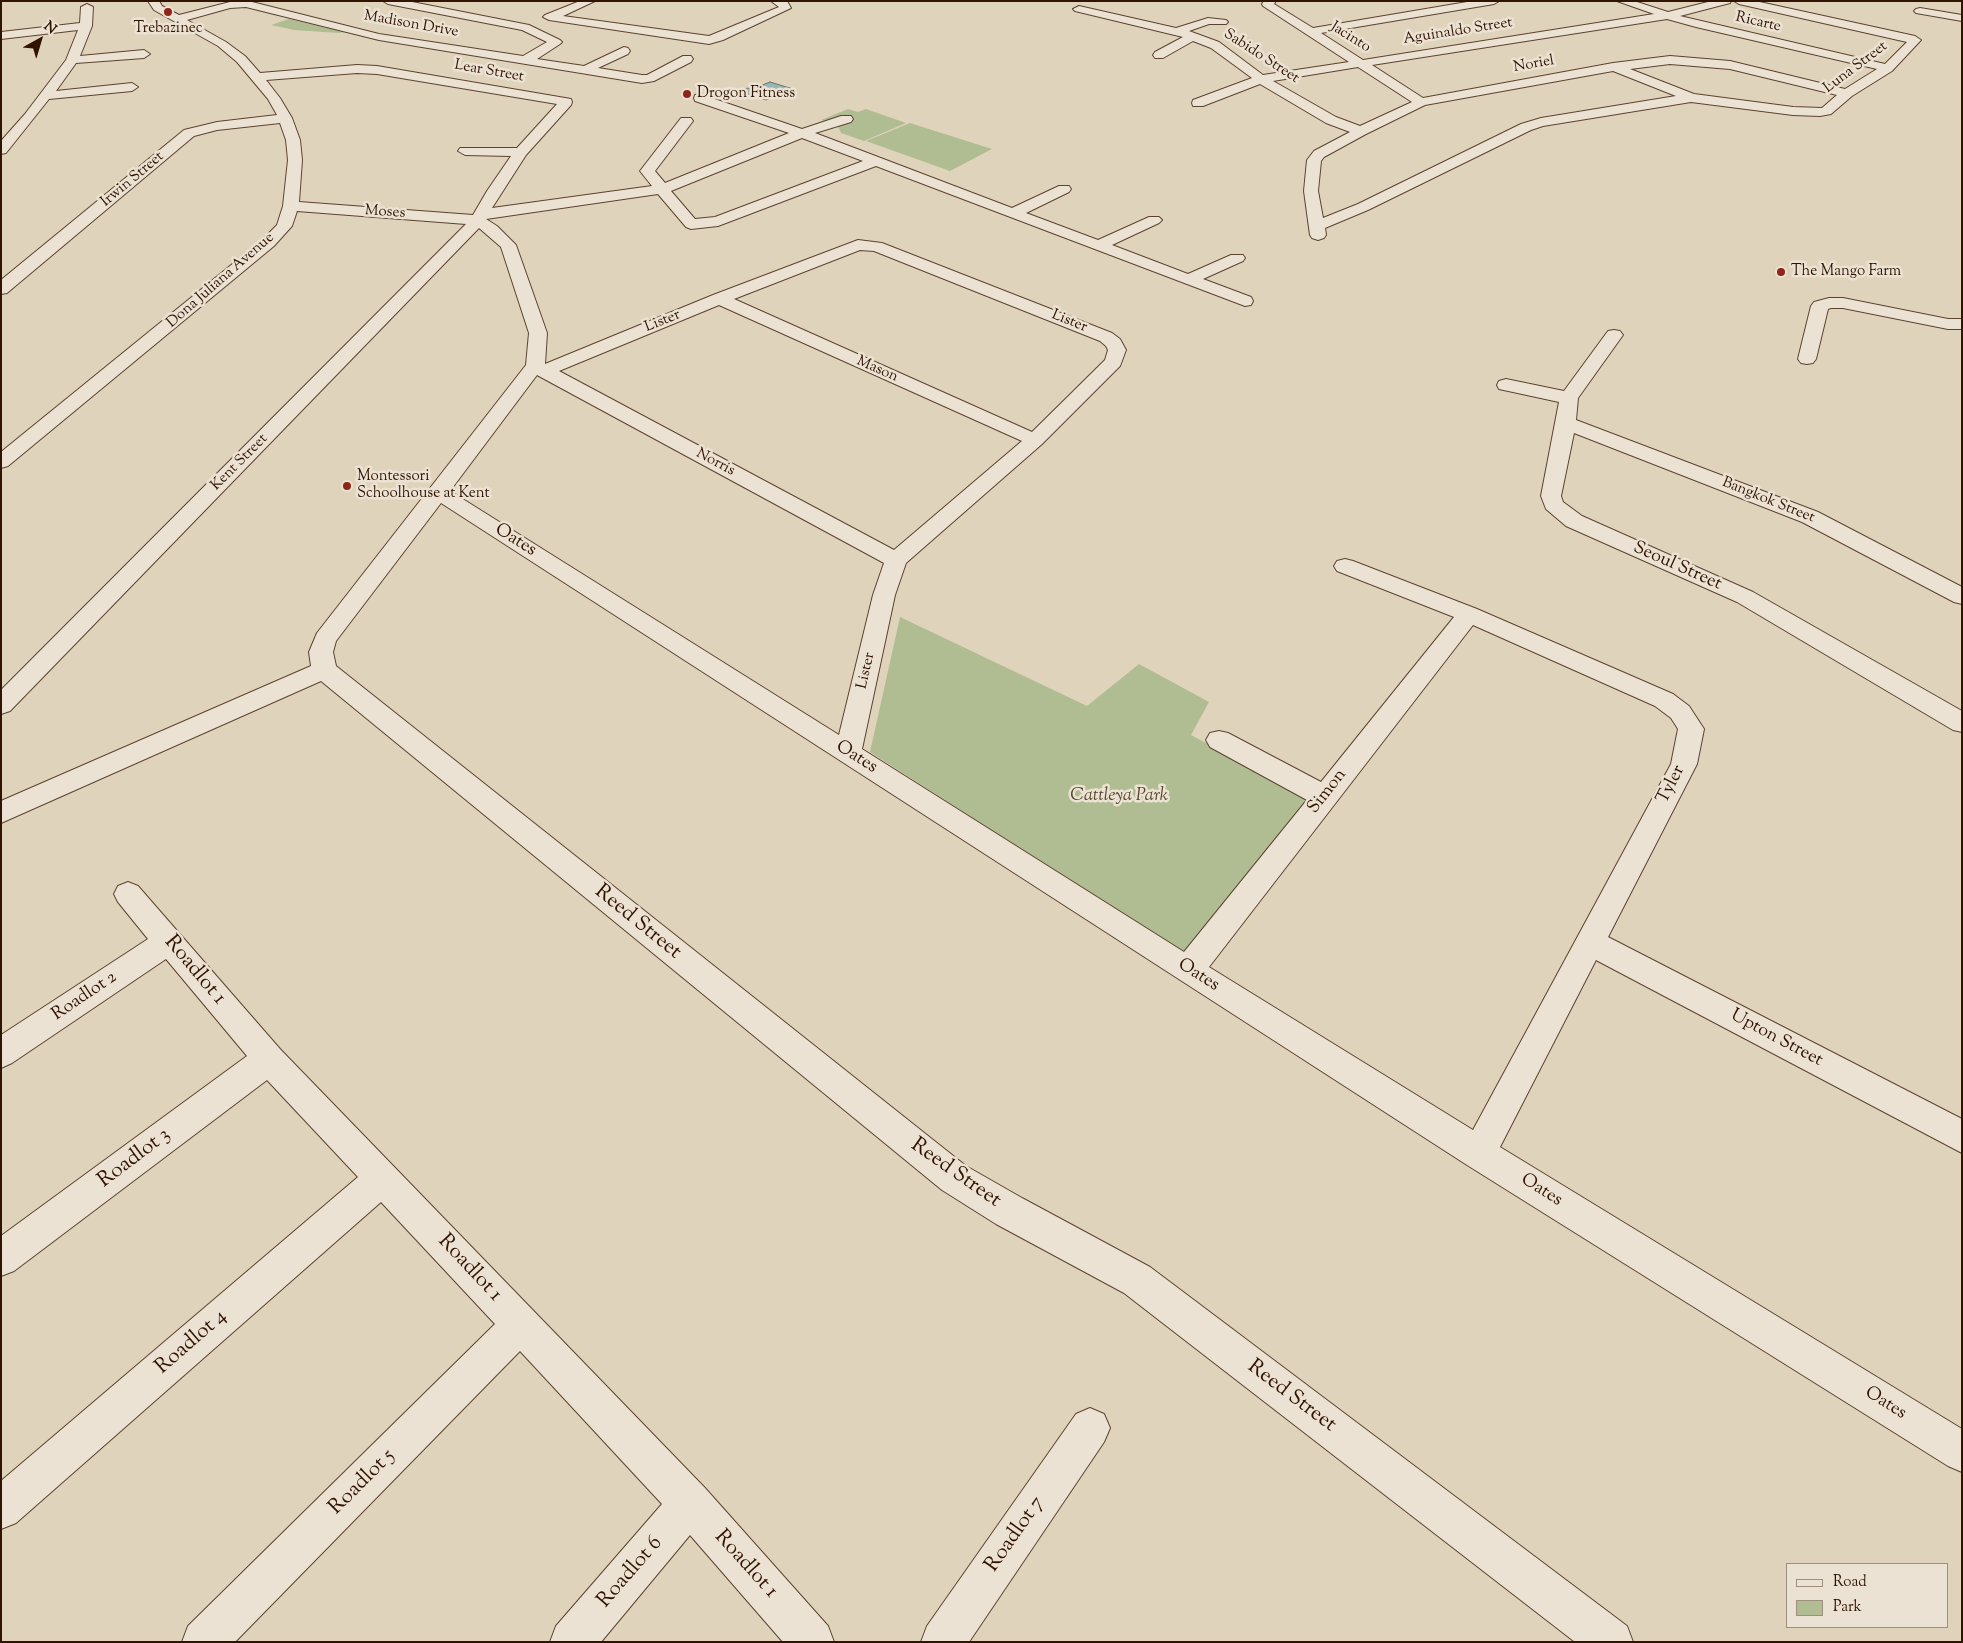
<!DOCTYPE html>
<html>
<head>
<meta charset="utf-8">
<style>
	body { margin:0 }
	#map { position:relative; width:1963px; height:1643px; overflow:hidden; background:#e0d3bb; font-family:"Sorts Mill Goudy",serif }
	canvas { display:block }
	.frame { position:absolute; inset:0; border:2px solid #301300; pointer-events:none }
	.legend { position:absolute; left:1786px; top:1563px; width:162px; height:65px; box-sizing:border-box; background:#ebe2d3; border:1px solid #a08f7f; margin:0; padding:6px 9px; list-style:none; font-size:15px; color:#301300 }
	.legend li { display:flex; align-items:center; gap:10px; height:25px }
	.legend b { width:25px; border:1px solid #a08f7f }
	.north { position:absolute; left:15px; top:15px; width:50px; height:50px; -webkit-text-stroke:4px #ebe2d3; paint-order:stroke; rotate:39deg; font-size:14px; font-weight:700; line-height:20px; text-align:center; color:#301300 }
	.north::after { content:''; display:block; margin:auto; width:18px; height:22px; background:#301300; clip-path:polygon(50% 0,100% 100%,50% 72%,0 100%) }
</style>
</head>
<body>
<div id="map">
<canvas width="1963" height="1643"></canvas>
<div class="frame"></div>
<ul class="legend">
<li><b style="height:6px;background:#ebe2d3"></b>Road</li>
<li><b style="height:14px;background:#b0bd92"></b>Park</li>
</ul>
<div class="north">N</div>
</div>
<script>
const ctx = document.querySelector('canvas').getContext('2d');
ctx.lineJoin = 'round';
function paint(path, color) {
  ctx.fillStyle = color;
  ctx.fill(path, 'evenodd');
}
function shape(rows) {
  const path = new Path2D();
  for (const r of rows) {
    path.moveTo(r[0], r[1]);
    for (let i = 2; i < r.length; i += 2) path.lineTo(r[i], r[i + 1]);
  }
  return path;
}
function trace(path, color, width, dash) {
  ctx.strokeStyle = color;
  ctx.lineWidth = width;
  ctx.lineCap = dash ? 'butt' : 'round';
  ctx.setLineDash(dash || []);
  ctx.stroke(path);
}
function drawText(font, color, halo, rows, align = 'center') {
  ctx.font = font + ' "Sorts Mill Goudy",serif';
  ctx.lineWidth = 5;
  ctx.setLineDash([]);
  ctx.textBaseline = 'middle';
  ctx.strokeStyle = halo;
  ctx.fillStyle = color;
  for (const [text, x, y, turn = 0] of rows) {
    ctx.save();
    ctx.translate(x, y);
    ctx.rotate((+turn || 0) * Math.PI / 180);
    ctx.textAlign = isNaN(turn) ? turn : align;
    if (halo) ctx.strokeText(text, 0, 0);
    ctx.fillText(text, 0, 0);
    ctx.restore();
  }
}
paint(shape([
	[289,19,345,32,339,33,294,30,271,25],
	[848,109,858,112,866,109,906,123,864,141,841,133,837,124,821,120],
	[910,123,992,149,950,171,866,141],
	[900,617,1087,706,1139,664,1209,702,1191,735,1311,799,1186,955,870,752]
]), '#b0bd92');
const water = shape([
	[770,82,793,89,766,100,738,91,748,88,752,89,770,82]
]);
paint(water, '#94b7b6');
trace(water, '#6c756d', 1);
const minor = shape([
	[148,1,159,1,162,6,179,15,230,2,248,1,379,34,523,56,547,42,522,30,388,4,383,1,407,1,529,25,560,40,562,42,560,44,537,59,584,66,624,47,628,48,630,51,628,54,598,68,642,75,647,75,683,56,691,56,693,59,691,62,654,81,642,83,379,40,246,7,230,8,187,20,226,42,245,56,260,73,357,65,377,66,571,99,572,102,571,105,526,155,492,208,652,186,640,171,681,118,691,118,693,121,655,171,665,183,789,133,695,101,694,98,695,95,700,94,802,129,841,116,851,116,853,119,851,122,815,133,1012,208,1059,186,1069,186,1071,189,1069,192,1026,213,1098,240,1149,217,1159,217,1162,220,1159,223,1112,245,1188,274,1231,255,1243,255,1245,258,1243,261,1203,279,1251,297,1253,301,1251,305,1245,306,876,166,718,226,691,229,686,227,658,194,486,219,497,226,516,245,547,333,545,364,713,295,858,240,882,243,1112,333,1120,339,1126,350,1120,366,1042,444,906,563,895,595,862,749,1184,952,1307,800,1210,747,1206,740,1210,733,1219,731,1228,733,1321,782,1454,617,1337,571,1334,566,1337,561,1345,559,1353,561,1477,609,1673,694,1689,706,1704,729,1697,764,1608,937,1962,1119,1962,1153,1596,960,1500,1147,1962,1429,1962,1472,1948,1466,1467,1165,441,503,336,641,333,652,336,666,966,1166,1022,1198,1150,1267,1627,1626,1633,1642,1575,1642,1124,1293,996,1224,942,1190,321,681,1,823,1,801,311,666,309,652,317,633,526,365,529,333,501,247,479,228,10,711,1,714,1,690,466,224,297,211,292,226,274,246,8,466,1,468,1,452,262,240,277,225,283,206,288,160,286,140,280,123,217,130,194,136,7,293,1,294,1,280,184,130,217,122,277,115,268,99,237,62,218,46,154,10,148,1],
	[357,73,377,74,557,104,517,148,460,148,458,151,465,155,511,156,487,191,473,215,299,202,302,160,300,140,292,118,280,98,266,80,357,73],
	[802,138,863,161,715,217,695,219,671,191,802,138],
	[860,250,874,251,1100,341,1106,346,1108,350,1105,360,1032,432,734,299,860,250],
	[719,305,1022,441,894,550,559,371,719,305],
	[537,375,884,563,873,595,839,735,450,491,537,375],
	[1473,625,1655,706,1671,718,1678,729,1671,764,1473,1130,1209,967,1473,625],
	[580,1,595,1,563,16,709,36,779,7,771,1,787,1,791,8,723,40,709,44,549,20,543,17,545,15,580,1],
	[1264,1,1276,1,1274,4,1313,28,1473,1,1499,1,1494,4,1321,33,1363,60,1654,14,1617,1,1634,1,1668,12,1712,1,1731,1,1730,3,1680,16,1885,64,1907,42,1739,4,1734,1,1755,1,1915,36,1921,40,1892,71,1852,96,1831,114,1820,116,1793,115,1691,102,1543,126,1531,130,1368,210,1325,228,1326,235,1324,238,1318,240,1312,238,1310,235,1304,191,1307,160,1314,151,1350,132,1326,123,1260,84,1203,106,1193,106,1192,103,1193,100,1252,78,1211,48,1193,41,1163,58,1155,58,1153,55,1155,52,1183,37,1075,11,1073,9,1079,6,1176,28,1208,18,1226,20,1228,22,1226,24,1209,24,1189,31,1219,42,1263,75,1349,62,1263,6,1262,4,1264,1],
	[1667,19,1696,27,1877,69,1845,89,1730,61,1670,56,1613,63,1423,98,1372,65,1667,19],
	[1670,64,1730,69,1837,95,1822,108,1793,107,1694,94,1630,69,1670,64],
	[1358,67,1412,102,1360,126,1336,117,1273,81,1358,67],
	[1613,71,1676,96,1541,118,1521,124,1358,204,1323,218,1318,191,1321,161,1324,157,1366,134,1425,105,1613,71],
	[87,4,93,7,92,26,80,56,144,50,150,54,144,58,76,63,56,91,132,83,138,87,132,91,49,99,6,153,1,154,1,141,25,114,66,60,78,30,1,39,1,32,80,23,81,7,87,4],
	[1920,8,1962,15,1962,21,1916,13,1914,11,1916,9,1920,8],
	[1829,298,1843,298,1948,319,1962,319,1962,329,1948,329,1843,308,1831,308,1828,309,1816,359,1813,363,1807,364,1801,363,1798,359,1811,306,1814,302,1829,298],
	[1614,330,1620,331,1623,335,1578,398,1576,420,1818,512,1962,587,1962,604,1954,602,1802,522,1574,433,1561,496,1563,502,1582,516,1753,592,1962,711,1962,732,1953,730,1737,602,1566,526,1546,509,1541,496,1559,402,1499,389,1497,385,1499,381,1506,379,1564,391,1608,331,1614,330],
	[128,882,138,886,280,1049,705,1488,828,1626,834,1642,783,1642,690,1535,601,1642,550,1642,556,1626,662,1504,520,1351,235,1642,182,1642,188,1626,495,1324,381,1202,16,1523,1,1529,1,1481,358,1177,267,1080,14,1271,1,1276,1,1236,247,1056,166,959,12,1063,1,1068,1,1035,148,939,118,902,114,894,118,886,128,882],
	[1090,1408,1104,1414,1110,1428,1104,1442,969,1642,921,1642,927,1626,1076,1414,1090,1408]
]);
trace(minor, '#5c432f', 2);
paint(minor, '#ebe2d3');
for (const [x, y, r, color] of [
	[168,12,5,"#8f2418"],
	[687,94,5,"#8f2418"],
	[1781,272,5,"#8f2418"],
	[347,486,5,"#8f2418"]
]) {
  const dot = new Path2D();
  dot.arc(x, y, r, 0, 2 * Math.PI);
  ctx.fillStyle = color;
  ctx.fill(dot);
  trace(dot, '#ebe2d3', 2);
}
drawText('15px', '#301300', '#ebe2d3', [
	["Ricarte",1758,23,13],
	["Madison Drive",411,25,10],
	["Aguinaldo Street",1458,32,-9],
	["Jacinto",1350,38,32],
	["Sabido Street",1261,57,33],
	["Noriel",1534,65,-10],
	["Luna Street",1856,68,-37],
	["Lear Street",489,72,10],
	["Irwin Street",133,180,-40],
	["Moses",385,213,4],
	["Dona Juliana Avenue",221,281,-41],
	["Lister",663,322,-22],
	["Lister",1069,322,22],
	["Mason",877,370,24],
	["Kent Street",240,463,-45],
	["Norris",715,463,28],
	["Bangkok Street",1768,501,22],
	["Lister",867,671,-77]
]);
drawText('15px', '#301300', '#ebe2d3', [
	["Trebazinec",168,29,"center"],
	["Drogon Fitness",697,94],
	["The Mango Farm",1791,272],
	["Montessori",357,477],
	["Schoolhouse at Kent",357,494]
], 'left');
drawText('18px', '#301300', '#ebe2d3', [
	["Oates",515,541,32],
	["Seoul Street",1677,567,24],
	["Oates",856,758,32],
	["Tyler",1672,785,-63],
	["Simon",1328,792,-52],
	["Oates",1198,976,32],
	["Roadlot 2",85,997,-34],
	["Upton Street",1776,1039,28],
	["Oates",1541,1191,32],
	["Oates",1885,1404,32]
]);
drawText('italic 18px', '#56462c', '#ebe2d3', [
	["Cattleya Park",1119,797]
]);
drawText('21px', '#301300', '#ebe2d3', [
	["Reed Street",637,923,39],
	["Roadlot 1",194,971,50],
	["Roadlot 3",135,1159,-37],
	["Reed Street",955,1174,35],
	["Roadlot 1",469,1269,47],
	["Roadlot 4",192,1343,-41],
	["Reed Street",1291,1397,37],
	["Roadlot 5",363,1483,-45],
	["Roadlot 7",1016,1535,-55],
	["Roadlot 1",745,1565,48],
	["Roadlot 6",631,1573,-49]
]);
</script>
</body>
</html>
